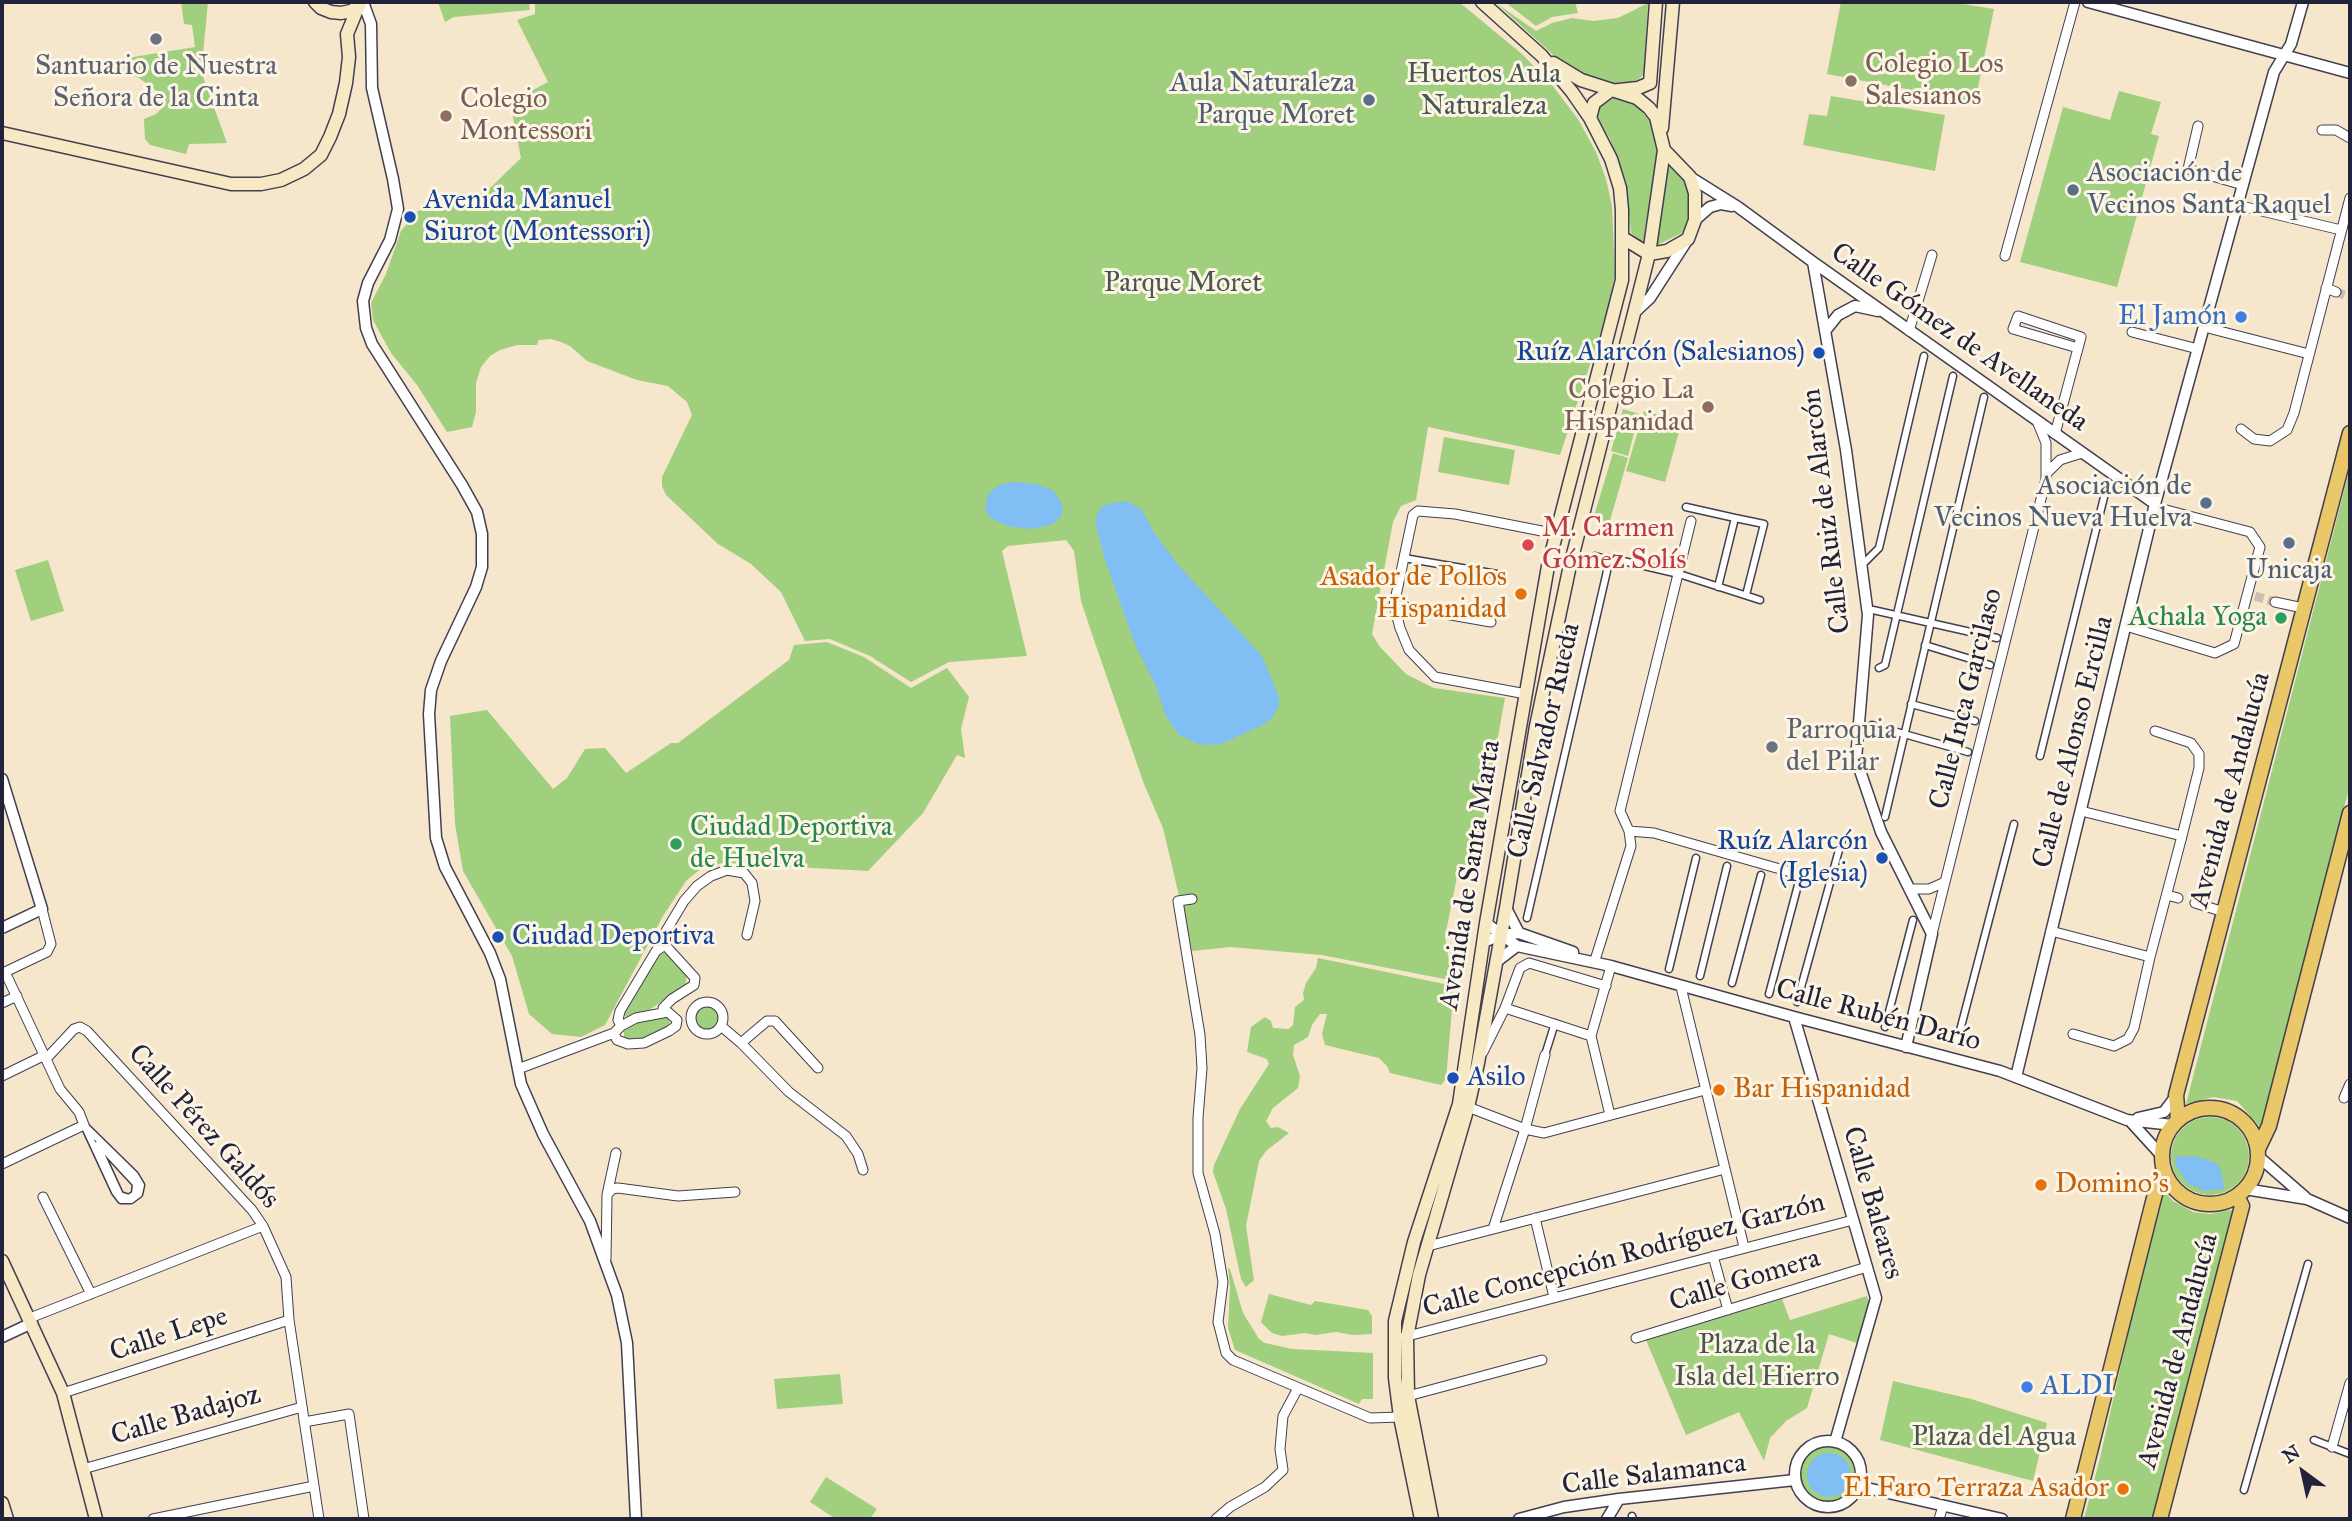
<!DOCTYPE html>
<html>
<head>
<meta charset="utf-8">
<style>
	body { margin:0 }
	#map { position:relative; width:2352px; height:1521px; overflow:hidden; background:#f6e6cc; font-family:"IM FELL Great Primer",serif }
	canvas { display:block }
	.frame { position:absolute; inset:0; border:4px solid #22223b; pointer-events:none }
	.north { position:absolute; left:2268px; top:1437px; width:70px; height:70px; -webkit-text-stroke:5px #fcf5e5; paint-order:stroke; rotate:327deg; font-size:19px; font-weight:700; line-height:28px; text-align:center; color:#22223b }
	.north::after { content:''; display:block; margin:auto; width:24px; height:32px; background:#22223b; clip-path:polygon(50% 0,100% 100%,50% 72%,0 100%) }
</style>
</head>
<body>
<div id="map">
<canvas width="2352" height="1521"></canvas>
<div class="frame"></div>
<div class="north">N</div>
</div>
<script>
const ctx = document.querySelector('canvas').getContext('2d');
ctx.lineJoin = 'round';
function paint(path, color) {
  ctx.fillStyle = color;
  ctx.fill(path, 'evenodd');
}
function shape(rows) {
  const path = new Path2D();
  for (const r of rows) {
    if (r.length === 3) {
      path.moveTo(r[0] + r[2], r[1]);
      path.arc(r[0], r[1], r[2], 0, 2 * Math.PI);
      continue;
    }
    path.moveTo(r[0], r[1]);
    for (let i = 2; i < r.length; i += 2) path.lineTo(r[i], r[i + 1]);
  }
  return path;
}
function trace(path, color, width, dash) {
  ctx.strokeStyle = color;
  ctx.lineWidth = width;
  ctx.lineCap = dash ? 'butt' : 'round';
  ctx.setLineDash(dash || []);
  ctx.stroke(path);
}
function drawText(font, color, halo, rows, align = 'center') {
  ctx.font = font + ' "IM FELL Great Primer",serif';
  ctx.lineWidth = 6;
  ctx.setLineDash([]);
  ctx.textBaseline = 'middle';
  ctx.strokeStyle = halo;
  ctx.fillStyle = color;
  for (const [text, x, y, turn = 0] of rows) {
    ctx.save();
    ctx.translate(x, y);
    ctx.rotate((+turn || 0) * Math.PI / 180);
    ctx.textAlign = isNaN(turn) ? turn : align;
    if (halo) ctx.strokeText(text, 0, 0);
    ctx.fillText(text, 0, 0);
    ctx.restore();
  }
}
paint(shape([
	[181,2,208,2,202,64,204,80,227,143,189,144,186,154,150,145,145,139,144,119,156,114,165,105,165,97,139,78,126,73,121,59,195,47,192,25,184,24],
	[438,2,529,2,530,10,454,17,445,22],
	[535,2,1459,2,1522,54,1552,85,1578,119,1596,152,1606,179,1612,206,1615,275,1607,313,1560,455,1428,427,1416,500,1401,506,1393,522,1372,634,1380,647,1406,674,1434,688,1505,698,1483,819,1473,861,1458,872,1445,937,1450,968,1456,966,1455,981,1321,955,1231,947,1192,951,1163,828,1144,784,1093,637,1081,601,1074,551,1066,540,1008,546,1002,551,1027,656,949,662,911,682,870,656,830,639,805,641,781,592,751,564,718,544,666,495,662,486,662,477,692,415,687,402,668,386,637,380,587,361,570,346,561,342,551,339,539,340,537,345,517,345,500,350,490,356,481,367,476,383,476,412,472,427,447,432,417,385,391,353,373,320,371,303,386,274,401,231,418,211,486,192,521,158,510,102,548,82,517,20,535,14],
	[1505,2,1575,2,1578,13,1552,17,1536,26],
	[1841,2,1951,2,1994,9,1975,102,1827,74],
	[1496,3,1536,31,1552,23,1572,18,1593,21,1618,18,1648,3,1644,74,1639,79,1631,82,1601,84,1571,71],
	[2119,91,2161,102,2151,134,2159,136,2117,287,2020,262,2063,107,2110,120],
	[1831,96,1945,115,1935,171,1803,145,1809,114,1827,116],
	[1614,98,1635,104,1650,121,1658,147,1643,244,1631,233,1626,182,1610,139,1597,117,1599,108],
	[1668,163,1684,181,1689,196,1689,218,1682,233,1655,246],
	[1623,409,1639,414,1628,456,1611,451],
	[1644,411,1682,421,1665,482,1626,471],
	[1444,437,1515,450,1509,485,1438,472],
	[1613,453,1628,458,1609,524,1593,519],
	[2350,468,2350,785,2261,1128,2237,1101,2213,1097,2186,1104],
	[48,560,64,611,31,621,15,570],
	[827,642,864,657,911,688,947,668,969,697,961,729,965,758,957,755,923,813,868,871,722,863,698,871,686,881,663,916,605,1025,581,1037,552,1034,529,1014,512,956,463,871,455,824,450,716,487,710,553,789,567,778,585,749,605,748,626,773,671,743,678,743,789,660,794,645],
	[663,953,669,953,687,975,685,986,649,1010,628,1018,625,1016,624,1013,657,956],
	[1318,958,1454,986,1446,1079,1441,1085,1390,1073,1387,1066,1379,1058,1325,1045,1322,1034,1327,1014,1320,1014,1312,1025,1308,1037,1294,1045,1293,1055,1300,1076,1298,1088,1273,1108,1266,1121,1271,1128,1278,1127,1289,1133,1266,1151,1259,1161,1246,1226,1254,1280,1246,1287,1241,1279,1226,1209,1213,1172,1214,1165,1240,1109,1269,1064,1267,1059,1247,1052,1251,1027,1265,1017,1271,1021,1273,1028,1289,1029,1293,1025,1295,1007,1304,1000,1303,993,1306,983,1316,968],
	[707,1017,12],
	[666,1016,670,1019,669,1026,645,1039,627,1041,624,1038,624,1029,630,1026,643,1020],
	[2210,1156,39],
	[2161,1188,2173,1201,2193,1212,2210,1214,2237,1209,2156,1519,2084,1519,2100,1458],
	[1228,1268,1230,1269,1243,1313,1259,1339,1265,1343,1292,1349,1373,1353,1373,1399,1362,1399,1359,1404,1235,1350,1228,1328,1230,1287],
	[1269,1294,1311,1305,1315,1301,1368,1310,1372,1316,1372,1334,1353,1335,1336,1332,1315,1335,1305,1333,1282,1336,1272,1333,1261,1322],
	[1867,1296,1869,1303,1857,1343,1829,1334,1807,1408,1786,1421,1770,1438,1764,1461,1739,1412,1686,1435,1646,1340,1782,1299,1790,1320],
	[840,1374,843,1404,777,1409,774,1379],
	[1893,1381,1971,1399,2047,1423,2033,1481,1880,1440],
	[1828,1474,30],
	[826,1477,877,1509,870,1519,836,1519,810,1502]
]), '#a0cf7d');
paint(shape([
	[1012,482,1037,484,1050,489,1056,494,1062,504,1062,516,1051,525,1029,529,1007,526,991,518,985,509,988,494,999,485],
	[1127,501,1141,509,1155,534,1180,567,1262,656,1279,697,1279,706,1272,718,1263,725,1221,744,1201,745,1179,735,1165,715,1156,686,1136,647,1106,563,1096,526,1096,516,1102,507,1108,504],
	[2179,1156,2199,1157,2216,1163,2221,1170,2224,1189,2205,1191,2187,1183,2176,1166,2175,1157],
	[1829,1475,22]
]), '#80bef4');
trace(shape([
	[2336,292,2350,297],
	[2255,596,2275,602]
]), '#ccbfaf', 9, [9, 4.5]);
const pedestrian = shape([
	[1686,507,1735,518,1718,587],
	[1735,518,1764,524,1746,595],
	[1595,556,1609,560],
	[1404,558,1497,574],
	[1861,566,1879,548,1924,356],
	[1873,610,1997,638],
	[1925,645,1990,665],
	[1879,668,1885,665,1953,376],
	[1911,704,1975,721],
	[1872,725,1968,752],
	[2040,756,2107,485],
	[1885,817,1984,397],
	[1527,918,1610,558,1679,574,1760,600],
	[1669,969,1696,858],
	[1700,976,1727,866],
	[1732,983,1761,875],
	[1769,994,1798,885],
	[1797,1002,1842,839],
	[1885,1027,1913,920],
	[1957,1042,2014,824],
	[1545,1055,1555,1023],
	[84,1125,135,1175,141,1185,139,1194,131,1200,121,1200,115,1192,84,1125],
	[99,1144,136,1184,135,1194,129,1198,120,1195,97,1145,99,1144],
	[2314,1440,2350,1454],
	[2244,1490,2308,1264],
	[1632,1516,1633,1519]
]);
const minor = shape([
	[2198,126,2188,169,2243,185],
	[2322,130,2336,130,2350,138],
	[2237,205,2341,230],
	[2005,256,2075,2],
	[2326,288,2336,292],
	[2204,327,2309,354],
	[1909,331,1932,255],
	[2132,332,2198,349],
	[2241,429,2254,439,2270,441,2287,430,2294,413,2350,198],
	[2055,434,2081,337,2018,316,2013,329,2078,348],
	[2046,474,2060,460,2082,453],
	[2275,602,2303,608],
	[1394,605,1491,622],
	[2126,626,2215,653,2234,644,2260,547,2250,532,2155,507],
	[1526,694,1435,677,1409,650,1400,628,1394,605,1413,515,1418,511,1455,514,1557,534],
	[2155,731,2191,743,2199,754,2199,768,2182,836],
	[1629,831,1654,833,1794,873],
	[1909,889,1929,889,1945,882],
	[2167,895,2178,898],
	[1192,899,1178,901,1200,1035,1202,1068,1198,1118,1198,1173,1215,1234,1223,1282,1218,1322,1226,1353,1233,1360,1370,1418,1400,1417],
	[2195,903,2224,912],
	[2051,931,2150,957,2182,836,2081,811],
	[1932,934,2046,479,2046,443,2037,421],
	[1595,960,1631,846,1629,831,1620,811,1691,521],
	[1681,987,1744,1247],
	[707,1018,16],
	[2,1003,17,996],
	[1505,1008,1591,1036],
	[663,1012,663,1008,672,999,694,985,695,978,665,945,666,931,684,901,697,886,711,876,727,870,744,873,752,883,755,901,747,935],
	[621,1026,618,1020,620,1011,656,951,665,945],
	[721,1026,741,1043,789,1092,846,1136,858,1154,863,1170],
	[614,1033,617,1040,628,1044,644,1043,669,1031,676,1026,677,1020],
	[2073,1034,2114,1046,2128,1039,2134,1028,2150,957],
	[741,1043,767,1021,775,1021,818,1068],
	[1483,1052,1505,1008,1520,968,1529,963,1606,986],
	[46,1059,74,1029,80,1027,87,1031,252,1210,263,1226,286,1277,289,1320,319,1519],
	[518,1069,614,1033,621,1026,636,1018,668,1012,677,1020],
	[2,1076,45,1055],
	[2344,1098,2350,1084],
	[1468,1107,1525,1129,1544,1133,1705,1090],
	[1610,1115,1591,1036,1611,966],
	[2,1164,84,1125,79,1112,60,1089,5,972,47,952,51,944,42,909],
	[607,1195,612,1189,618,1188,678,1196,735,1192],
	[43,1197,91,1294],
	[1535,1218,1554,1297],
	[1493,1229,1525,1129,1545,1055],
	[1428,1246,1725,1169],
	[1713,1256,1728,1310],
	[606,1259,607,1195,616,1153],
	[30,1318,263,1226],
	[1404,1337,1853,1220],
	[1636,1338,1867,1267],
	[63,1393,289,1320],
	[1408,1396,1542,1360],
	[304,1422,349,1414,364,1519],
	[2332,1447,2350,1383],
	[83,1469,302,1407],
	[153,1519,314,1486],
	[1216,1519,1230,1507,1265,1487,1283,1470,1280,1449,1283,1416,1298,1388],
	[1939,1519,1943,1506]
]);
const tertiary = shape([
	[363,2,371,24,372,88,393,179,398,209,390,240,368,283,363,301,366,328,372,344,462,485,477,512,482,534,482,567,476,587,441,661,431,690,429,714,436,838,445,867,490,953,500,979,521,1084,543,1134,590,1221,617,1295,627,1343,636,1519],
	[2088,2,2350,73],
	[1690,177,1738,207,1813,262,2155,504],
	[1695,220,1710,207,1721,204,1732,206],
	[1813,262,1846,450,1868,615,1856,759,1881,832,1932,934,1906,1047],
	[1635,312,1650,298,1688,239],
	[1826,330,1838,315,1855,306,1878,311],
	[2,779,42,909,2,928],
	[1506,908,1519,933],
	[1486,923,1517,946,1611,966,1794,1017,2000,1071,2127,1120,2173,1125],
	[1484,942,1501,935,1519,933,1573,952],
	[1496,962,1517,946],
	[1794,1017,1876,1298,1835,1442],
	[2016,1077,2155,504,2274,72,2291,44,2303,2],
	[2138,1118,2164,1112,2176,1096],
	[2131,1122,2162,1156],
	[2259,1157,2305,1197],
	[2245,1189,2307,1199,2350,1218],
	[2,1337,32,1323],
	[1828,1474,33],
	[1858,1486,2002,1519],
	[1519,1519,1564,1507,1619,1499,1795,1480],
	[1607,1519,1619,1499]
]);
const secondary = shape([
	[315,2,321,8,331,12,341,13,351,11,360,5],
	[1590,118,1594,103,1610,91,1638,88,1650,83,1656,2],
	[1662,128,1673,2],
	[2,133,231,184,261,184,281,180,304,169,321,155,330,137,339,114,346,83,349,57,347,34,359,5],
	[1623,238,1649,254,1667,251,1688,239,1695,220,1695,193,1690,177,1664,150],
	[2,1261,63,1393,96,1519],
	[2,1503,7,1519],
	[1421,1519,1400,1417,1395,1378,1395,1321,1414,1242,1459,1104,1486,923,1548,566,1622,280,1622,210,1620,188,1611,159,1590,118,1572,92,1542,56,1482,2],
	[1432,1519,1408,1396,1407,1337,1419,1275,1468,1107,1478,1063,1506,908,1536,726,1569,570,1649,254,1664,150,1656,117,1649,108,1637,98,1581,80,1553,63]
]);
const primary = shape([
	[2210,1156,48],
	[2178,1120,2176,1095,2350,433],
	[2258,1149,2269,1126,2350,813],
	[2073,1519,2157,1186,2164,1171],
	[2160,1519,2242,1206,2237,1196]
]);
trace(pedestrian, '#423f51', 9);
trace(minor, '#423f51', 11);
trace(tertiary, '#423f51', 13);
trace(secondary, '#423f51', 15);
trace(primary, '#423f51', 17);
trace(pedestrian, '#fff', 6);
trace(minor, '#fff', 9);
trace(tertiary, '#fff', 10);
trace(secondary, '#f7e9c3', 12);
trace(primary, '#eac769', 14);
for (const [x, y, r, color] of [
	[156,39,7,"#6b7280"],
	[1851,81,7,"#8d6e63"],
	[1369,100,7,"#5c6f8a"],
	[446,116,7,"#8d6e63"],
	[2073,190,7,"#5c6f8a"],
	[410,217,7,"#1a4fb4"],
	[2241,317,7,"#3f7fe0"],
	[1819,353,7,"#1a4fb4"],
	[1708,407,7,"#8d6e63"],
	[2206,503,7,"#5c6f8a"],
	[2289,543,7,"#5c6f8a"],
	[1528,545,7,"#e0444e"],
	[1521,594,7,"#e8710a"],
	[2281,618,7,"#2e9e5b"],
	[1772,747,7,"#6b7280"],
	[676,844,7,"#2e9e5b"],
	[1882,858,7,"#1a4fb4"],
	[498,937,7,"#1a4fb4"],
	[1453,1078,7,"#1a4fb4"],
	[1719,1090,7,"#e8710a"],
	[2041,1185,7,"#e8710a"],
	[2027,1387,7,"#3f7fe0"],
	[2123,1489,7,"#e8710a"]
]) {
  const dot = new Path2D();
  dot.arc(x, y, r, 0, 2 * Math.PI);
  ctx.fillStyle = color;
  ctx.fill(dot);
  trace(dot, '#fcf5e5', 2.5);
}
drawText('28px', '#785e54', '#fcf5e5', [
	["Colegio Los",1865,65],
	["Salesianos",1865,97],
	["Colegio",460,100],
	["Montessori",460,132],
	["Colegio La",1694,391,"right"],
	["Hispanidad",1694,423,"right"]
], 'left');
drawText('28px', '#5b616d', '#fcf5e5', [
	["Santuario de Nuestra",156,67],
	["Señora de la Cinta",156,99],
	["Parroquia",1786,731,"left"],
	["del Pilar",1786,763,"left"]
]);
drawText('28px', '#48564f', '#fcf5e5', [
	["Huertos Aula",1484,75],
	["Naturaleza",1484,107],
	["Parque Moret",1183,284],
	["Plaza de la",1757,1346],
	["Isla del Hierro",1757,1378],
	["Plaza del Agua",1994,1438]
]);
drawText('28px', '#4e5e75', '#fcf5e5', [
	["Aula Naturaleza",1355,84],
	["Parque Moret",1355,116],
	["Asociación de",2087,174,"left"],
	["Vecinos Santa Raquel",2087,206,"left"],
	["Asociación de",2192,487],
	["Vecinos Nueva Huelva",2192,519],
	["Unicaja",2289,571,"center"]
], 'right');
drawText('28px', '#164399', '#fcf5e5', [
	["Avenida Manuel",424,201],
	["Siurot (Montessori)",424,233],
	["Ruíz Alarcón (Salesianos)",1805,353,"right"],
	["Ruíz Alarcón",1868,842,"right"],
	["(Iglesia)",1868,874,"right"],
	["Ciudad Deportiva",512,937],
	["Asilo",1467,1078]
], 'left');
drawText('28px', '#366cbe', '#fcf5e5', [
	["El Jamón",2227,317],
	["ALDI",2041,1387,"left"]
], 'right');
drawText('28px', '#22223b', '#fcf5e5', [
	["Calle Gómez de Avellaneda",1959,338,35],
	["Calle Ruiz de Alarcón",1827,511,-97],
	["Calle Inca Garcilaso",1967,699,-76],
	["Calle Salvador Rueda",1545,741,-77],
	["Calle de Alonso Ercilla",2074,742,-76],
	["Avenida de Andalucía",2231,790,-75],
	["Avenida de Santa Marta",1471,875,-81],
	["Calle Rubén Darío",1878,1016,15],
	["Calle Pérez Galdós",203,1127,48],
	["Calle Baleares",1872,1203,74],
	["Calle Concepción Rodríguez Garzón",1624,1256,-15],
	["Calle Gomera",1745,1281,-17],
	["Calle Lepe",169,1335,-18],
	["Avenida de Andalucía",2179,1351,-75],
	["Calle Badajoz",186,1416,-16],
	["Calle Salamanca",1654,1475,-7]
]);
drawText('28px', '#be3a42', '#fcf5e5', [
	["M. Carmen",1542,529],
	["Gómez Solís",1542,561]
], 'left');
drawText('28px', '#c56008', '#fcf5e5', [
	["Asador de Pollos",1507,578],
	["Hispanidad",1507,610],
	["Bar Hispanidad",1733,1090,"left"],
	["Domino's",2055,1185,"left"],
	["El Faro Terraza Asador",2109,1489]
], 'right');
drawText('28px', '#27864d', '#fcf5e5', [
	["Achala Yoga",2267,618],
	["Ciudad Deportiva",690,828,"left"],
	["de Huelva",690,860,"left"]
], 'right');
</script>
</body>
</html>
